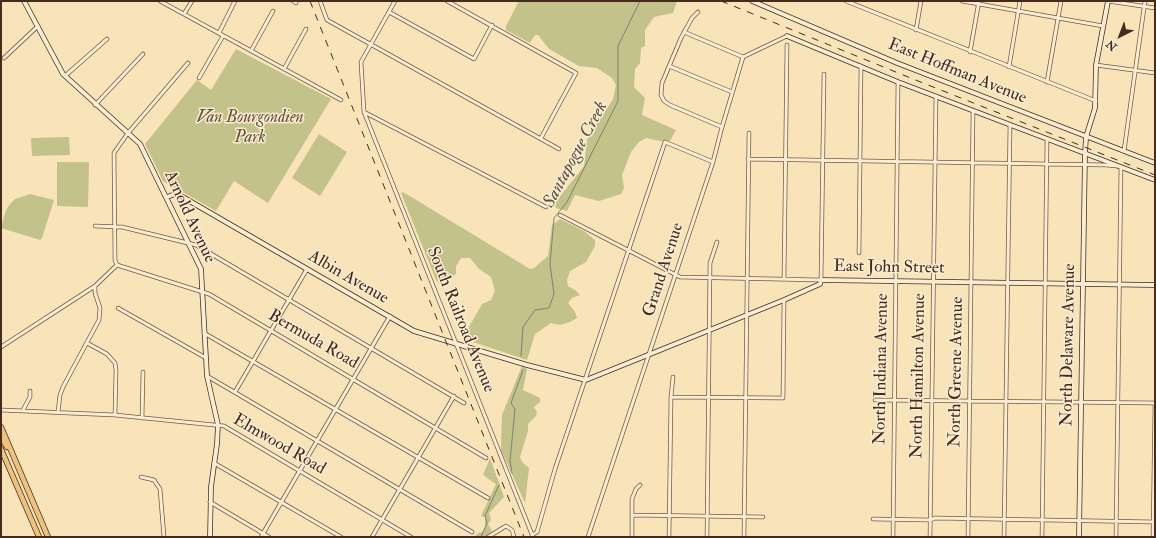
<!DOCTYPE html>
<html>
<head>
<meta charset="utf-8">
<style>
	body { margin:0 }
	#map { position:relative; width:1156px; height:538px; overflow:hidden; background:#f9e4b9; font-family:"IM FELL Double Pica",serif }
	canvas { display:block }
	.frame { position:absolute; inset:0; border:2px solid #462a1e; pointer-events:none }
	.north { position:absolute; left:1100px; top:16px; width:40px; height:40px; -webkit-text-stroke:3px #fbedd2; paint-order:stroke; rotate:222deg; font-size:11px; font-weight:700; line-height:16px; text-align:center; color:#462a1e }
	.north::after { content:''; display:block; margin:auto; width:14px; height:18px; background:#462a1e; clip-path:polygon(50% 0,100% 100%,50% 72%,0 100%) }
</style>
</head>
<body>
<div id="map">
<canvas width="1156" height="538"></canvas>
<div class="frame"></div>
<div class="north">N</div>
</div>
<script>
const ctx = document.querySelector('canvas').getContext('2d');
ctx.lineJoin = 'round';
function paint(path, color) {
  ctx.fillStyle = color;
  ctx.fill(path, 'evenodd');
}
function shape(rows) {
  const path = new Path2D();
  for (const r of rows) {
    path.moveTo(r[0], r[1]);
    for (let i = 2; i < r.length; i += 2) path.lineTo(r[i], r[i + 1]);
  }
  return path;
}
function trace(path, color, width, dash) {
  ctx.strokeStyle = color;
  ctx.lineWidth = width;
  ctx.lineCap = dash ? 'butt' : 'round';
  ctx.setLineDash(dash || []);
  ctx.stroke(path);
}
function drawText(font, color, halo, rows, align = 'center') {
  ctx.font = font + ' "IM FELL Double Pica",serif';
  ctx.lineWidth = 3;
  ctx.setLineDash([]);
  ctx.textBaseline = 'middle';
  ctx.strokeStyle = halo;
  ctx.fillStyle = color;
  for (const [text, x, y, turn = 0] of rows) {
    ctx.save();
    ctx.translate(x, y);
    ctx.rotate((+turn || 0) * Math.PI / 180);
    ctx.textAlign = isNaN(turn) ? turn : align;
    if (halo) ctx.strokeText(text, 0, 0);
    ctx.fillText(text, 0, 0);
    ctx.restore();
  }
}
paint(shape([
	[519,1,677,1,673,13,654,17,645,30,645,46,641,48,640,63,635,69,634,87,645,98,642,115,676,130,670,141,660,141,646,138,639,142,631,152,622,175,624,188,621,194,599,201,575,195,567,211,556,208,554,204,584,166,587,140,613,99,616,85,612,78,597,68,579,66,549,49,538,35,535,35,530,43,506,30,506,26],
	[236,49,331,99,268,203,234,181,216,211,163,181,145,144,197,80,211,90],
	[319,134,347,152,320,196,292,178],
	[69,137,70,155,32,156,31,138],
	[57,162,89,162,88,207,57,206],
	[403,192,530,269,534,268,548,256,552,225,560,219,584,231,595,240,595,246,586,262,570,271,567,280,568,286,575,290,580,295,572,298,568,303,575,312,577,318,570,322,560,325,551,323,535,334,527,360,467,340,467,332,470,325,482,304,491,300,495,291,491,277,479,269,470,258,461,258,456,266,456,274,440,284,436,280,401,193],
	[30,194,54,200,42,238,40,240,1,228,6,210,10,204,15,199],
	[522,366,527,369,523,390,540,398,540,402,534,407,537,412,536,416,528,424,528,431,520,457,522,462,529,468,525,503,501,450,501,443,502,415],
	[490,458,504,497,489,513,491,520,488,524,492,531,485,537,475,537,478,533,482,532,485,528,485,517,481,516,496,484,483,475]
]), '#c3c28b');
trace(shape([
	[521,356,523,327,535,310,549,308,554,294,550,264,554,218,567,202,618,101,618,46,640,1],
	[512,473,510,461,515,409,511,403,523,370],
	[481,537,487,523,485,516,499,485]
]), '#7b8373', 1);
const street = shape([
	[160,1,341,100],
	[293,1,296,3],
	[320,1,327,20,559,149],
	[395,1,361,62,364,112,533,537],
	[447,1,576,73,541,138],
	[846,1,1096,101],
	[962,1,1103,26],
	[1108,1,1155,8],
	[389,12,474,59,492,25],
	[698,12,692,18,681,38,662,83,661,95,664,101,670,105,722,127],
	[184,14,192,1],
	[916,30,921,1],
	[684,32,743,57],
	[219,33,235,1],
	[251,51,273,11],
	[970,52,979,1],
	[4,58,38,26],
	[1096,65,1155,73],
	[669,66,732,92],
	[1009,67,1020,1],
	[284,69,306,29],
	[65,76,107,39],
	[199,78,223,36],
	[1047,82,1061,1],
	[95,105,143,54],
	[364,112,546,207],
	[1124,151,1145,1],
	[748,159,1107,165,1116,166],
	[560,215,680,277,821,280,824,74],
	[95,226,122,227,196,245,464,403],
	[859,253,861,66],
	[117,265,209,294,486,458],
	[117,265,115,260,114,153,128,133,188,63],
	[784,279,787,45],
	[118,308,206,358],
	[204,333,488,498],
	[87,343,107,354,115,363,116,370,115,415],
	[1,347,95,286,117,265],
	[207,376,472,532],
	[235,392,307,269],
	[671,397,783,398,784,300],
	[875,400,1155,403],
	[1,410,115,415,224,426,411,537],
	[23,410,30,397,30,391],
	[58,412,60,395,63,387,99,320,100,308,95,293,95,286],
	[142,418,143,372],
	[214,463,341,537],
	[141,477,154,480,160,489,164,537],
	[210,502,269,537],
	[632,515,763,517],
	[873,519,930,520,935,518,1155,522],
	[532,535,537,532,555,469,665,142,713,162],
	[261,537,390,316],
	[372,537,454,396],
	[488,537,506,526,512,530,514,537],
	[588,537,713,162,722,127,743,57,787,36],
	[632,537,632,499,636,489,640,485],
	[669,537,671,397,673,377],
	[707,537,710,263,717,242],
	[744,537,749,133],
	[893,537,898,82],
	[930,537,936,96],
	[968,537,973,111],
	[1004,537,1010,125],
	[1042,537,1047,139],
	[1116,537,1121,167],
	[1153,537,1155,405]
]);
const secondary = shape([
	[24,1,63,74,140,144,201,269,207,376,218,425,217,444,211,487,210,537],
	[752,1,897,63,1155,163],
	[787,36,898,82,1155,180],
	[167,197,175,194,181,196,414,331,527,365,586,380,784,300,820,284,821,280,1155,285],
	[1079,537,1085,154,1086,137,1095,108,1096,65,1108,1]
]);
const primary = shape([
	[1,427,48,537],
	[1,437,7,447],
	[1,449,39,537]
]);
trace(street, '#735845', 4.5);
trace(secondary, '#462a1e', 5.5);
trace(primary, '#462a1e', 6);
trace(street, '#fbedd2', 3);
trace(secondary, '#fbedd2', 4);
trace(primary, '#ecc27c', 4.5);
trace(shape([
	[310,1,524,537],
	[721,1,918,81,1155,175]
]), '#462a1e', 1, [7, 7]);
drawText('17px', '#462a1e', '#fbedd2', [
	["East Hoffman Avenue",957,72,22],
	["Arnold Avenue",189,217,65],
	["East John Street",889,268,1],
	["Grand Avenue",664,270,-72],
	["Albin Avenue",348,278,30],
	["South Railroad Avenue",460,320,68],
	["Bermuda Road",313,340,30],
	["North Delaware Avenue",1069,345,-89],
	["North Indiana Avenue",882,369,-89],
	["North Greene Avenue",957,372,-89],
	["North Hamilton Avenue",919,376,-89],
	["Elmwood Road",279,445,30]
]);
drawText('italic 17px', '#655039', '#fbedd2', [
	["Van Bourgondien",250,118],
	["Park",250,138]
]);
drawText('italic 18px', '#5c4f41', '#fbedd2', [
	["Santapogue Creek",576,155,-62]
]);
</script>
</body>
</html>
